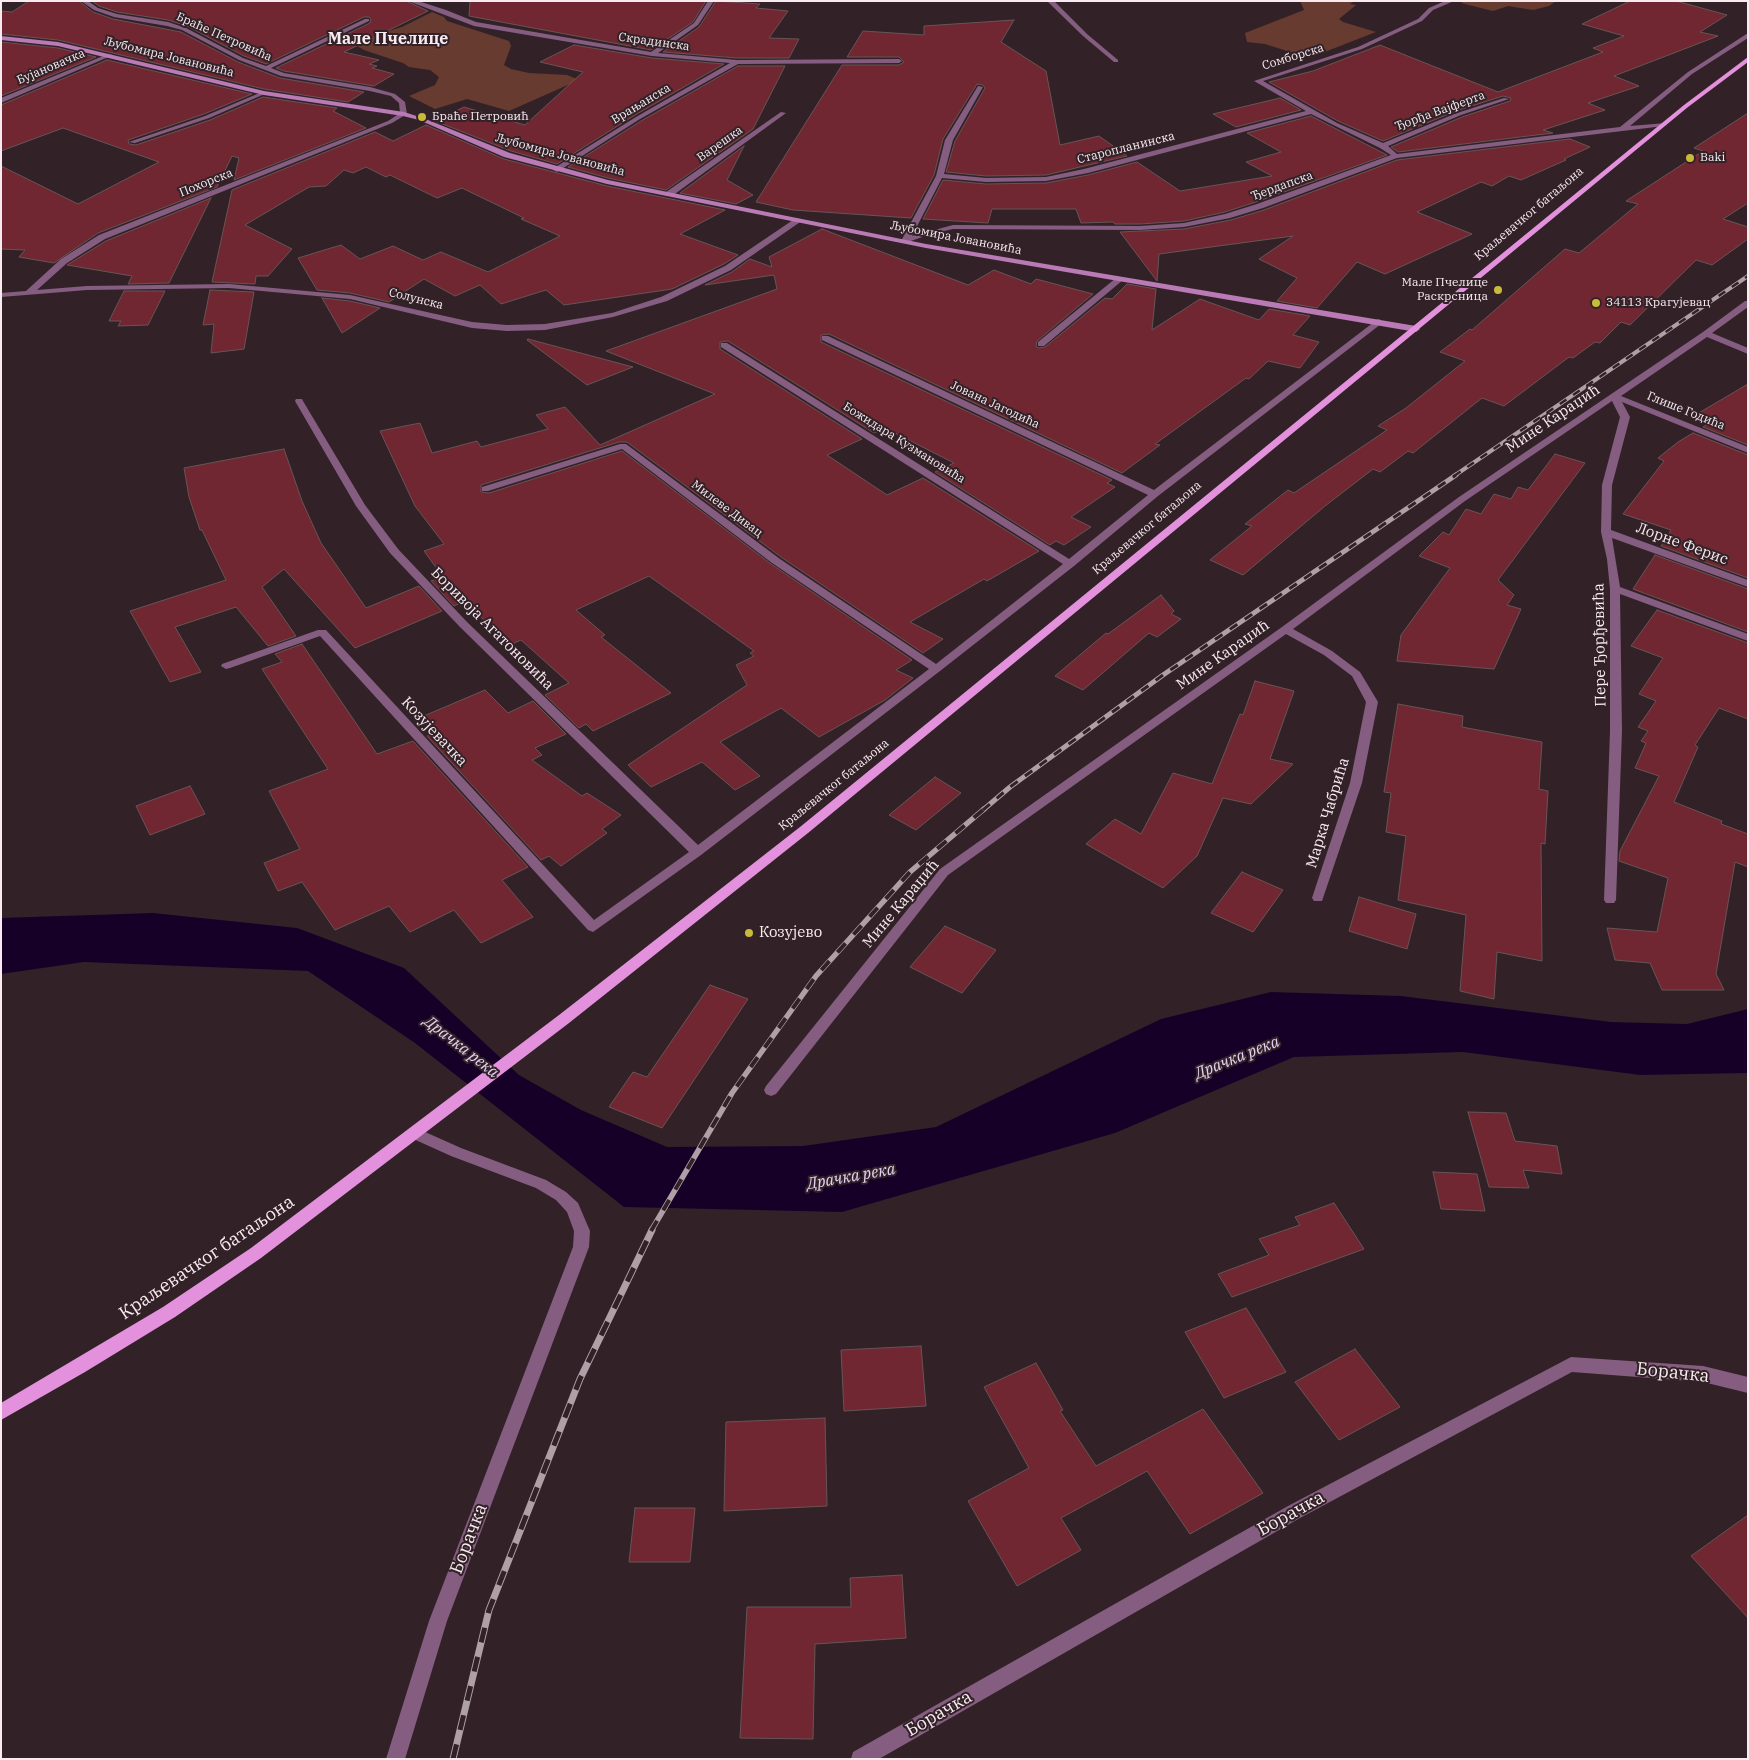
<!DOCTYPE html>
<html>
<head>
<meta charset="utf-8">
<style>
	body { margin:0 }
	#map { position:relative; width:1749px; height:1760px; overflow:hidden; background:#322228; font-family:"IBM Plex Serif",serif }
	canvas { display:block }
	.frame { position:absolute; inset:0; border:2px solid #f8ecf1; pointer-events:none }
</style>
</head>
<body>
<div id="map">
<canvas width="1749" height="1760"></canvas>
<div class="frame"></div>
</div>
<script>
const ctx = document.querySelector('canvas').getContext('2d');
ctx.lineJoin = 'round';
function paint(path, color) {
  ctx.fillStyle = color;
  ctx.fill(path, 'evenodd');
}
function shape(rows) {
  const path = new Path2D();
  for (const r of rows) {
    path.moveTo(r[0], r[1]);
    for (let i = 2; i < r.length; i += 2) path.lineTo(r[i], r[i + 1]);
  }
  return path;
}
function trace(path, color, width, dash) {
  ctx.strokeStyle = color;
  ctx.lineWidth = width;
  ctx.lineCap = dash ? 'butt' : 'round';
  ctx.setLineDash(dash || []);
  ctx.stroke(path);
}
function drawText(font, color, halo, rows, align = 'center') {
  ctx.font = font + ' "IBM Plex Serif",serif';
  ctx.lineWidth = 4;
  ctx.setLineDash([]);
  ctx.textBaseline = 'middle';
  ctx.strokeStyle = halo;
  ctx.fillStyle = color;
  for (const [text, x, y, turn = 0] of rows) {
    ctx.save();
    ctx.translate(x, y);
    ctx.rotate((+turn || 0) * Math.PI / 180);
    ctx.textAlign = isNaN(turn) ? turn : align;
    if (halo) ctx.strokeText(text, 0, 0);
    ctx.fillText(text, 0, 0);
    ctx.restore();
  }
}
paint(shape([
	[1300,1,1354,1,1350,4,1356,5,1339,19,1343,22,1376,32,1309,58,1265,44,1247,42,1245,33,1304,10],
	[1465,1,1556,1,1549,6,1533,10,1508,6,1493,11,1461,3],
	[432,12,444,17,447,21,509,41,511,46,504,65,511,69,529,73,567,75,579,80,509,111,467,99,435,109,409,96,435,85,439,77,430,70,409,67,403,63,364,50,345,39,378,34,402,27]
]), '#673b2f');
paint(shape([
	[153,913,297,928,404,968,519,1075,581,1110,667,1147,803,1146,936,1127,1161,1019,1271,992,1401,996,1611,1022,1687,1024,1748,1009,1748,1073,1640,1075,1463,1052,1294,1057,1115,1133,842,1212,624,1207,415,1043,308,971,84,962,1,974,1,918]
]), '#170028');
const building = shape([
	[29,1,79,1,93,12,113,19,181,32,238,62,280,78,364,92,348,102,264,89,58,40,1,34,1,11,12,12,29,1],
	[92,1,406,1,428,11,344,52,379,60,369,64,377,66,372,68,394,74,374,86,284,71,276,68,370,23,371,19,369,17,364,17,266,64,244,56,187,26,168,20,117,12,99,6,92,1],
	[470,1,706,1,693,22,651,50,469,16,470,1],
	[716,1,760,4,756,8,788,11,769,38,799,39,789,58,737,58,663,52,699,27,716,1],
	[1630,1,1676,1,1727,15,1700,32,1718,36,1614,76,1639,86,1588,103,1605,110,1543,130,1553,133,1398,152,1391,147,1462,117,1510,101,1511,98,1503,96,1456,111,1383,141,1338,121,1269,82,1313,71,1380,45,1498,92,1603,52,1593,48,1624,36,1582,24,1630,1],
	[1014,20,1001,42,1046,71,1060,145,1099,136,1127,156,1046,175,986,176,946,172,955,141,985,88,983,85,977,84,943,139,934,175,911,218,793,210,756,202,842,65,899,65,904,62,899,57,847,57,863,31,924,35,924,26,1014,20],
	[1,42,58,48,96,57,1,96,1,42],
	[574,45,652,58,724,64,635,115,557,164,511,151,435,121,464,107,525,125,583,72,540,62,574,45],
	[107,60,252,94,204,114,128,140,129,144,136,145,210,120,263,97,337,108,333,111,366,128,234,180,239,158,232,156,217,187,98,233,54,263,19,257,25,250,1,249,1,166,78,204,159,162,63,128,1,151,1,105,107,60],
	[738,66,785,66,753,129,666,190,608,178,568,167,641,121,738,66],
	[1280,98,1301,110,1236,127,1213,114,1280,98],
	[1748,113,1748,203,1723,219,1748,227,1748,239,1712,265,1696,260,1630,325,1621,322,1600,343,1595,342,1573,358,1569,357,1504,406,1482,398,1413,453,1408,451,1380,472,1373,469,1325,506,1243,575,1210,560,1252,526,1245,524,1288,490,1294,493,1387,430,1378,426,1406,408,1465,361,1440,352,1470,329,1472,330,1565,249,1579,253,1638,204,1626,201,1703,151,1694,148,1748,113],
	[1311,116,1387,155,1256,202,1225,212,1184,221,1140,224,1115,224,1113,222,1081,223,1076,209,992,209,988,223,923,219,943,180,986,184,1046,183,1088,175,1137,162,1180,191,1272,176,1246,162,1281,152,1247,133,1311,116],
	[426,125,504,159,607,186,725,210,680,234,738,255,724,264,672,289,564,305,546,290,501,304,480,285,455,296,424,279,389,302,350,293,317,290,298,258,341,245,360,259,393,246,423,260,441,252,488,272,560,236,521,219,524,218,462,188,437,198,390,175,386,177,366,167,353,173,344,170,326,186,309,187,245,225,292,249,268,276,256,276,255,284,212,282,232,190,375,132,393,141,426,125],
	[1570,139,1590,147,1564,159,1566,160,1521,180,1509,176,1492,186,1481,182,1417,212,1472,234,1385,274,1357,262,1317,308,1277,301,1297,278,1259,259,1293,236,1159,254,1157,281,1120,232,1184,229,1231,220,1264,210,1397,160,1570,139],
	[744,146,727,180,753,195,736,204,680,193,744,146],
	[211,198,169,283,128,284,132,276,67,265,106,241,211,198],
	[822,229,968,285,994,270,1031,284,1036,279,1093,294,1037,341,1036,346,1038,348,1045,347,1105,298,1112,299,1127,284,1156,289,1152,330,1200,299,1259,320,1269,309,1310,316,1293,335,1319,342,1300,368,1268,361,1249,379,1246,378,1155,444,1160,445,1122,473,829,334,821,335,821,342,1112,480,1107,483,1115,487,1071,517,1091,527,1064,545,1056,541,1050,545,935,472,954,463,885,428,874,433,728,341,720,342,720,349,862,439,827,455,887,495,923,478,1039,551,987,581,984,579,910,622,943,639,923,653,781,557,627,442,619,442,481,485,481,492,489,493,622,451,771,564,912,660,896,670,913,678,885,700,819,737,781,708,720,742,760,776,735,790,702,762,651,787,628,765,747,685,736,665,754,656,750,653,754,651,649,576,576,610,605,635,601,637,671,693,593,731,586,724,579,728,545,695,569,683,521,640,510,645,466,603,463,604,461,603,454,606,431,581,443,577,424,551,444,544,415,506,380,431,420,423,432,453,477,441,481,447,548,429,536,415,565,407,600,445,715,394,606,351,777,289,774,275,705,285,732,272,750,259,772,267,769,257,822,229],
	[210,290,254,292,244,349,211,353,214,324,203,325,210,290],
	[124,291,165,291,148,325,118,326,121,321,109,321,124,291],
	[322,298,350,301,380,308,342,333,322,298],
	[528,339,633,367,587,385,527,340,528,339],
	[1748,384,1748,445,1703,427,1712,421,1697,414,1748,384],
	[1693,433,1748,455,1748,578,1661,546,1671,530,1623,514,1664,461,1658,458,1678,442,1693,433],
	[284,449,302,501,321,543,366,608,419,586,442,611,355,648,284,569,262,587,296,636,268,646,236,607,175,627,201,672,170,682,130,611,226,580,202,530,200,530,189,497,184,468,284,449],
	[1555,454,1585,463,1498,580,1514,595,1507,605,1521,609,1494,669,1397,661,1401,635,1450,568,1419,556,1443,532,1449,535,1466,509,1481,514,1494,494,1511,499,1518,487,1528,490,1555,454],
	[1655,555,1748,589,1748,632,1633,589,1655,555],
	[1161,595,1174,611,1171,614,1181,619,1157,637,1149,633,1083,690,1055,676,1106,633,1108,634,1161,595],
	[1657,610,1748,643,1748,719,1719,708,1695,745,1698,747,1674,802,1722,821,1721,824,1748,834,1748,867,1735,862,1716,974,1724,990,1662,990,1650,963,1615,960,1607,928,1657,932,1668,878,1619,861,1620,851,1659,776,1635,768,1646,743,1641,741,1648,731,1638,727,1656,701,1639,694,1663,658,1631,646,1657,610],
	[302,644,377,754,413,741,528,867,502,880,533,917,481,943,454,910,410,932,389,906,335,930,302,882,278,891,264,863,300,849,269,791,328,769,262,669,282,662,275,654,302,644],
	[1255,681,1294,691,1270,759,1293,764,1251,804,1223,798,1197,856,1163,888,1086,844,1115,819,1141,834,1173,773,1212,784,1240,714,1243,715,1255,681],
	[485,690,508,713,533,701,566,734,535,748,542,755,532,760,582,796,587,793,621,815,602,829,607,833,561,866,549,856,541,860,427,736,433,734,419,718,485,690],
	[1398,704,1463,716,1462,727,1542,742,1539,789,1548,791,1545,844,1541,843,1542,961,1497,952,1494,999,1460,991,1466,915,1398,900,1406,836,1386,832,1391,793,1384,792,1398,704],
	[935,777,961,793,916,830,889,815,935,777],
	[190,786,205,814,150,835,136,806,190,786],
	[1242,872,1283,890,1253,932,1211,913,1242,872],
	[1359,897,1416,914,1407,949,1349,931,1359,897],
	[945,926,996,950,962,993,910,967,945,926],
	[710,985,748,999,662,1128,609,1107,633,1072,647,1077,710,985],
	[1468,1112,1506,1113,1515,1141,1557,1146,1562,1174,1523,1170,1529,1188,1489,1187,1468,1112],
	[1433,1172,1477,1174,1485,1211,1441,1209,1433,1172],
	[1334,1203,1364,1249,1232,1297,1218,1274,1269,1255,1259,1239,1300,1225,1295,1217,1334,1203],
	[1246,1308,1286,1372,1224,1398,1185,1332,1246,1308],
	[921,1346,926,1406,844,1411,841,1350,921,1346],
	[1355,1349,1400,1407,1339,1440,1295,1382,1355,1349],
	[1036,1363,1063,1410,1060,1411,1096,1466,1203,1409,1263,1493,1190,1534,1147,1471,1061,1518,1081,1550,1017,1586,968,1501,1029,1468,984,1387,1036,1363],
	[825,1418,827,1506,724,1511,726,1422,825,1418],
	[635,1508,695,1508,690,1562,629,1562,635,1508],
	[1748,1515,1748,1618,1691,1556,1748,1515],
	[902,1575,906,1638,815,1644,813,1739,740,1738,747,1607,851,1607,850,1578,902,1575]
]);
paint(building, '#702732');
trace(building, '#685455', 1);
paint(shape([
	[81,1,88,1,98,8,117,14,168,22,186,28,243,58,266,66,365,19,369,19,369,21,271,68,284,73,370,87,395,94,405,102,407,114,392,123,105,239,67,263,37,290,87,286,229,284,350,295,472,322,507,325,545,324,612,313,661,297,725,266,796,218,803,220,731,270,667,301,613,317,545,330,507,331,472,328,350,299,229,288,87,290,1,297,1,293,26,291,61,259,99,235,388,121,400,113,399,103,391,96,370,91,281,76,239,60,182,30,167,26,114,17,94,10,81,1],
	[408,1,418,1,446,10,476,22,651,52,694,23,708,1,714,1,698,25,658,53,737,60,899,59,902,61,899,63,738,64,640,119,557,172,553,170,554,168,636,117,730,63,652,56,474,26,408,1],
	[1047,1,1054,1,1087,34,1118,60,1118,62,1114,62,1083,36,1047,1],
	[1445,1,1454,1,1433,10,1422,21,1362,49,1263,81,1337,123,1383,143,1457,113,1504,98,1509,99,1461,115,1388,146,1397,154,1620,127,1688,72,1748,33,1748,38,1692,74,1630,126,1666,123,1666,125,1664,126,1397,158,1263,208,1230,218,1184,227,1140,230,953,229,931,234,905,243,901,241,936,176,945,140,978,86,983,87,953,140,944,174,986,178,1046,177,1084,169,1306,111,1254,81,1358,47,1418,19,1429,8,1445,1],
	[1311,114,1380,148,1391,155,1257,204,1225,214,1184,223,1140,226,953,225,912,236,942,178,986,182,1046,181,1088,173,1311,114],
	[108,54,113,55,1,103,1,98,108,54],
	[262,92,267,93,209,118,135,143,129,142,205,116,262,92],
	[781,112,786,113,672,196,666,196,666,192,781,112],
	[1116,278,1123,280,1044,346,1038,346,1038,342,1116,278],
	[1745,301,1748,301,1748,307,1712,333,1748,348,1748,354,1707,337,1621,396,1748,447,1748,453,1622,402,1630,417,1612,485,1611,530,1748,580,1748,587,1612,538,1620,587,1748,634,1748,641,1620,594,1622,731,1616,900,1614,903,1606,903,1604,900,1610,731,1610,589,1607,559,1601,532,1602,485,1620,417,1612,401,1465,501,1293,629,1332,651,1360,672,1378,702,1362,783,1322,901,1314,901,1312,898,1350,783,1366,702,1352,676,1324,655,1286,634,948,875,776,1094,771,1096,766,1094,764,1090,766,1086,940,869,1282,627,1459,497,1703,332,1745,301],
	[1378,319,1381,320,1381,324,1158,496,1074,566,940,671,701,855,593,932,588,930,320,636,230,668,226,669,221,666,222,664,318,630,326,630,594,920,689,852,459,626,390,553,356,506,295,401,296,399,302,399,303,401,365,505,398,549,467,622,698,845,929,669,772,563,622,449,488,491,482,491,482,487,620,444,626,444,780,559,936,664,1063,564,721,347,721,343,727,343,1069,559,1148,495,822,340,822,336,828,336,1154,490,1378,319],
	[414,1127,461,1148,546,1180,566,1192,578,1203,590,1231,589,1247,447,1621,405,1759,386,1759,429,1621,573,1247,574,1231,567,1212,556,1200,536,1188,451,1156,409,1137,407,1133,409,1129,414,1127],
	[1571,1357,1703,1366,1748,1377,1748,1393,1703,1382,1572,1372,1300,1518,879,1759,851,1759,853,1752,1288,1506,1571,1357]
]), '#855d81');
paint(shape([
	[1,36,58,42,264,91,404,112,423,118,510,153,608,180,926,244,1416,326,1420,329,1416,332,926,248,607,184,504,157,419,120,403,116,264,95,58,46,1,40,1,36]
]), '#ba7ab5');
paint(shape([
	[1748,57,1748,62,1688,107,808,833,569,1023,261,1258,175,1317,85,1372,1,1420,1,1403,163,1307,251,1248,559,1015,800,827,1684,105,1748,57]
]), '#e491dd');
const railFar3 = shape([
	[1454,476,1748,276]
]);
const railFar2 = shape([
	[983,810,1010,787,1163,675,1456,475]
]);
const railFar1 = shape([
	[651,1231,732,1093,816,976,910,872,984,809]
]);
const rail = shape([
	[453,1759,489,1610,580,1379,652,1230]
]);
trace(railFar3, '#aea0a6', 4);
trace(railFar2, '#aea0a6', 5);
trace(railFar1, '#aea0a6', 5.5);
trace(rail, '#aea0a6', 7);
trace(railFar3, '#322228', 2.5, [8]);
trace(railFar2, '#322228', 3, [9]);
trace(railFar1, '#322228', 4, [12]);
trace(rail, '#322228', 5, [15]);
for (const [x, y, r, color] of [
	[422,117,5,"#c9ba3a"],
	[1690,158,5,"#c9ba3a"],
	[1498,290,5,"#c9ba3a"],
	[1596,303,5,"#c9ba3a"],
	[749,933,5,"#c9ba3a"]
]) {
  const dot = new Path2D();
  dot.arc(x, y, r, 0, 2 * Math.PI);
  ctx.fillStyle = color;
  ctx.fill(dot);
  trace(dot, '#322228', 2);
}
drawText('12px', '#f8ecf1', '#322228', [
	["Браће Петровића",224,37,24],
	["Скрадинска",654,42,8],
	["Љубомира Јовановића",169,57,14],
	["Сомборска",1293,57,-17],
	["Бујановачка",51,67,-23],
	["Врањанска",641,104,-31],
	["Ђорђа Вајферта",1440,111,-20],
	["Варешка",720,144,-35],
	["Старопланинска",1126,148,-14],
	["Љубомира Јовановића",560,155,15],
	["Похорска",206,183,-22],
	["Ђердапска",1282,186,-20],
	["Краљевачког батаљона",1529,214,-40],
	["Љубомира Јовановића",956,238,11],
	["Солунска",416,299,14],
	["Јована Јагодића",995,405,25],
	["Глише Годића",1686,411,22],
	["Божидара Кузмановића",904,443,32],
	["Милеве Дивац",727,509,37],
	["Краљевачког батаљона",1147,528,-40],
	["Краљевачког батаљона",834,785,-39]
]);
drawText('12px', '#f8ecf1', '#322228', [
	["Браће Петровић",432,117],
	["Baki",1700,158],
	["Мале Пчелице",1488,283,"right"],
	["Раскрсница",1488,297,"right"],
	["34113 Крагујевац",1606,303]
], 'left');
drawText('15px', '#f8ecf1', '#322228', [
	["Мине Караџић",1553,419,-34],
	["Лорне Ферис",1682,544,20],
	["Боривоја Агатоновића",492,629,45],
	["Пере Ђорђевића",1600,645,-91],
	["Мине Караџић",1223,655,-35],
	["Козујевачка",434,732,47],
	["Марка Чабрића",1328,813,-73],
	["Мине Караџић",901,904,-50]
]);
drawText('15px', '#f8ecf1', '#322228', [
	["Козујево",759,933]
], 'left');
drawText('bold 16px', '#f8ecf1', '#322228', [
	["Мале Пчелице",388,39]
]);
drawText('italic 16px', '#e4d2f6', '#322228', [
	["Драчка река",461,1047,38],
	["Драчка река",1237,1058,-22],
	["Драчка река",851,1177,-10]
]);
drawText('18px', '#f8ecf1', '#322228', [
	["Краљевачког батаљона",207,1258,-34],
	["Борачка",1673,1373,6],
	["Борачка",1291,1514,-29],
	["Борачка",469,1539,-69],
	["Борачка",939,1714,-30]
]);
</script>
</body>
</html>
